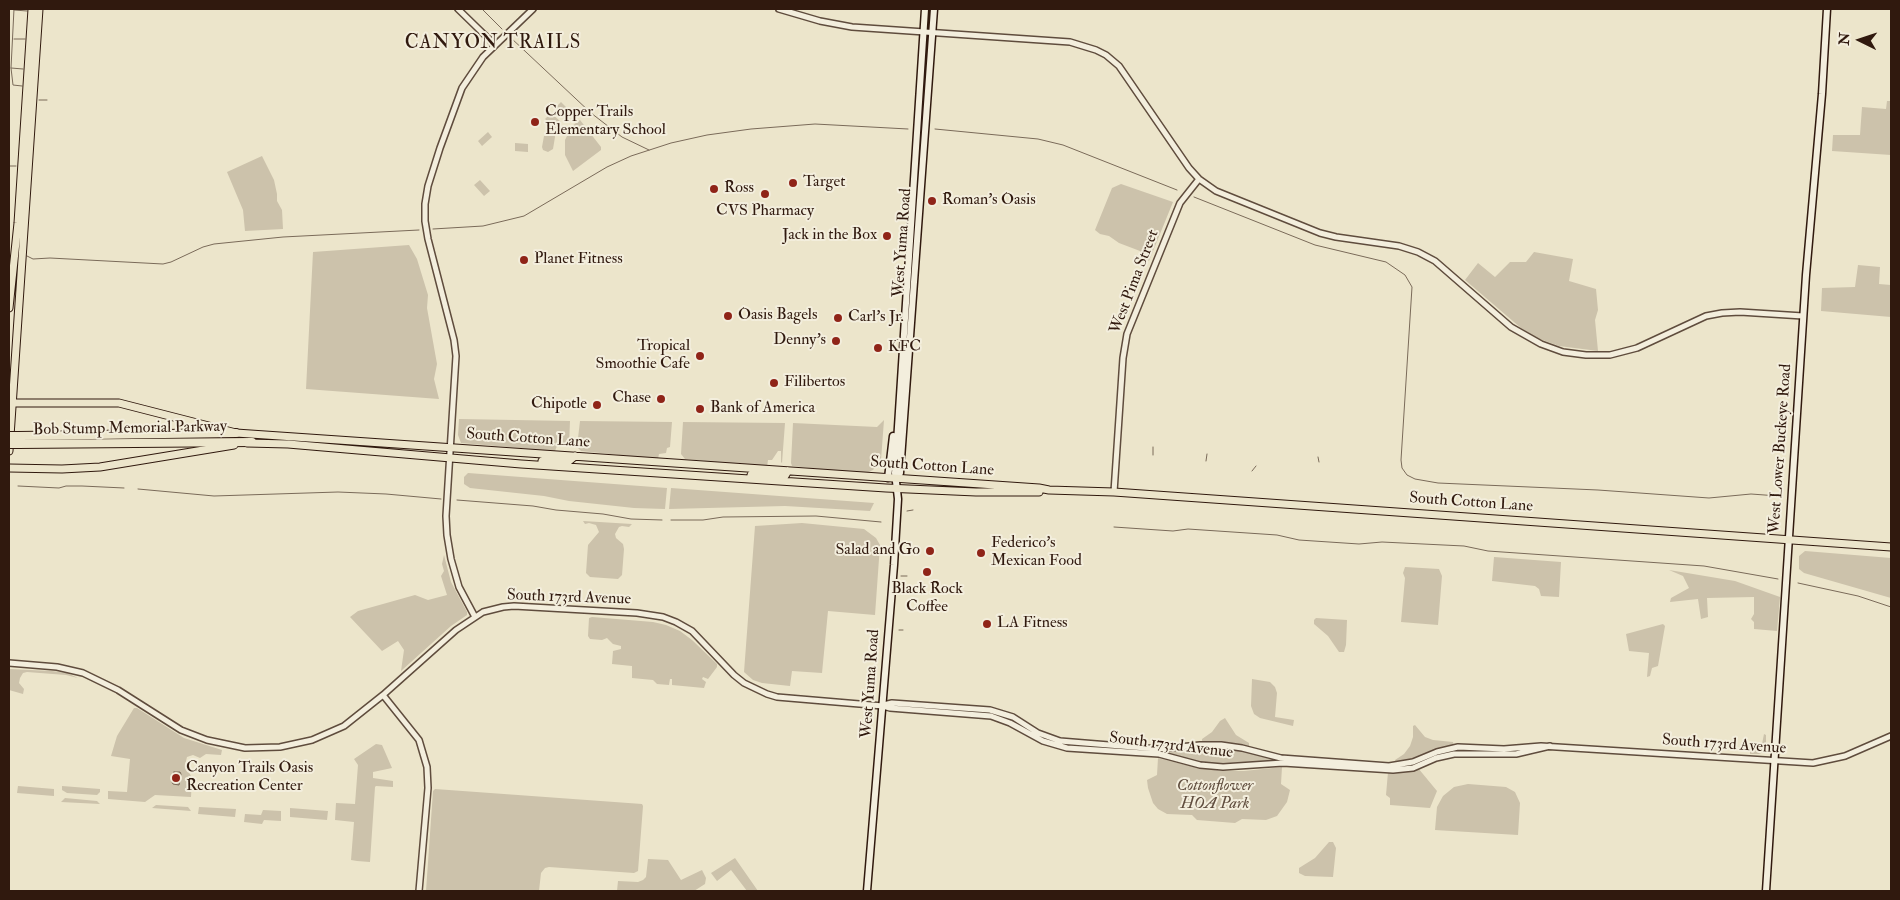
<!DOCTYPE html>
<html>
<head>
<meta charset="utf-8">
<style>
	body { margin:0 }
	#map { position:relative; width:1900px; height:900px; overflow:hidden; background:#ece5cb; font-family:"IM FELL Double Pica",serif }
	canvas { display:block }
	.frame { position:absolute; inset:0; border:10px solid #30190e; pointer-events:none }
	.north { position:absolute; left:1835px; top:15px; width:50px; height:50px; -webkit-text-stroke:4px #f3eedd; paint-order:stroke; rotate:274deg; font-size:14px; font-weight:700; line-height:20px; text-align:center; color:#30190e }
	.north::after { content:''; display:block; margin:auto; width:18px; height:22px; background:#30190e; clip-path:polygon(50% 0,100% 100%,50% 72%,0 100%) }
</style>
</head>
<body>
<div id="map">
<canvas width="1900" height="900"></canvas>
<div class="frame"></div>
<div class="north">N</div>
</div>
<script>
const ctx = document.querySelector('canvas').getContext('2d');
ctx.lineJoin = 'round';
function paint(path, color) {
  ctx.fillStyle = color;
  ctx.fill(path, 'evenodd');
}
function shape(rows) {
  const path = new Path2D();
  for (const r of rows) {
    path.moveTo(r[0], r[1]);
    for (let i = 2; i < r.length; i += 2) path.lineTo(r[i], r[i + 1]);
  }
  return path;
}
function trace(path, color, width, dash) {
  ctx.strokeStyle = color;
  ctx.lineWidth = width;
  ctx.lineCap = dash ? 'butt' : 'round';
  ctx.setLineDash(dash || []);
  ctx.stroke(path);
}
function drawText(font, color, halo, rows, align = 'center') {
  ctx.font = font + ' "IM FELL Double Pica",serif';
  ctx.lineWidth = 4;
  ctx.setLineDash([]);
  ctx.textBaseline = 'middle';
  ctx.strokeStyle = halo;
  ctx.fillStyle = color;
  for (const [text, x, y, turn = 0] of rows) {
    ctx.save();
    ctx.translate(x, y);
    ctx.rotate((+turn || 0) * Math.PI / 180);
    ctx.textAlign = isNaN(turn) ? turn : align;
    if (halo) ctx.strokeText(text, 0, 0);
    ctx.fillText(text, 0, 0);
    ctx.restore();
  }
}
paint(shape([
	[1887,101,1891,101,1891,155,1832,151,1833,135,1860,135,1862,107,1886,109],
	[561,102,571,112,565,118,555,108],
	[551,113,561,122,556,128,545,119],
	[580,120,601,147,601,150,573,171,565,155,565,140,572,126],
	[550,127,554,131,555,137,553,149,548,152,543,150,542,147,544,136,546,136],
	[488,132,492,137,482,146,478,141],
	[515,143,528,144,528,152,515,151],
	[262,156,274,180,277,194,277,201,282,210,283,229,245,231,243,210,227,172],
	[480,180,490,191,484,196,474,185],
	[1121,184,1173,202,1149,261,1140,251,1119,243,1109,236,1100,234,1095,230,1112,188],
	[409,245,417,259,428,295,427,308,437,364,434,379,439,399,306,389,313,252],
	[1534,252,1573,259,1569,281,1596,289,1598,310,1595,320,1598,351,1559,346,1537,338,1521,328,1465,280,1478,263,1495,277,1510,262,1526,262],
	[1858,265,1880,267,1879,284,1891,285,1891,317,1821,311,1822,288,1855,287],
	[459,419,570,421,569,446,557,446,555,451,461,443,458,435],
	[884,420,881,460,873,470,864,474,792,466,791,463,793,423,877,427],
	[580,421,672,422,670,447,667,448,666,453,659,454,658,459,581,451,577,447],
	[683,422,785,423,782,463,781,462,781,451,778,451,772,460,768,460,767,467,685,459,681,454],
	[468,473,667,488,665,509,634,508,569,501,544,496,470,488,464,484,464,477],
	[671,488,874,503,870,511,785,506,669,509],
	[583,521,632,524,629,527,622,526,619,527,615,534,616,538,623,544,624,549,622,575,618,579,590,577,586,573,588,545,599,532,596,525,589,523,585,524],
	[802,523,864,529,876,538,880,545,875,615,828,611,822,673,792,671,790,686,762,683,753,680,744,672,755,526],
	[1805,551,1891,558,1891,598,1804,573,1799,569,1799,556],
	[444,555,451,582,467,612,467,615,451,626,401,671,404,650,398,641,382,651,350,617,358,611,415,595,428,600,447,595,441,576,444,571,442,564],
	[1494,557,1561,562,1559,597,1541,596,1539,589,1535,586,1492,581],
	[1405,567,1439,569,1442,576,1438,625,1401,622,1405,578,1403,573],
	[1669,570,1735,581,1780,597,1777,631,1754,629,1754,622,1751,619,1754,614,1754,597,1707,598,1708,617,1701,619,1698,599,1670,602,1671,598,1689,588,1683,576],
	[592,617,653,622,666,625,680,631,692,640,717,664,717,667,708,679,703,677,702,679,706,682,704,688,672,685,672,679,670,679,669,685,657,684,653,680,632,678,632,666,612,664,613,651,621,649,621,646,613,644,607,638,602,640,590,639,588,636,589,618],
	[1316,618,1347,620,1346,645,1344,652,1339,652,1328,636,1314,624,1314,620],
	[1663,624,1665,626,1658,666,1652,668,1650,676,1647,677,1649,653,1629,651,1626,634],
	[9,669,52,671,67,673,78,678,66,675,27,672,23,673,20,678,19,683,24,689,23,694,9,690],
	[1252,679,1270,682,1275,687,1277,693,1275,717,1294,720,1293,726,1260,718,1254,714,1251,706],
	[134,708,137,708,184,738,222,750,221,755,206,754,200,758,193,755,187,757,185,765,192,778,191,797,155,795,145,802,108,799,108,791,127,792,130,759,111,756,117,736],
	[1225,718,1236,735,1249,743,1249,747,1225,743,1202,743,1202,739,1212,732,1220,721],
	[1415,725,1425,737,1433,740,1453,742,1454,746,1435,751,1413,760,1396,764,1395,760,1404,754,1410,746,1413,737,1413,726],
	[1764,734,1766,735,1766,745,1763,752,1759,754,1750,754,1750,749,1757,748,1762,744],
	[376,744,382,745,392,768,373,772,373,778,393,781,393,787,376,786,375,787,370,862,357,861,351,860,354,822,335,820,336,803,355,804,358,765,354,759],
	[1220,746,1253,752,1333,763,1217,766,1120,750],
	[1158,758,1190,766,1221,771,1244,771,1282,767,1281,784,1290,790,1287,802,1277,816,1266,820,1242,819,1235,823,1197,820,1192,815,1167,814,1158,809,1153,803,1148,788,1147,780,1157,775],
	[1418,768,1437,791,1430,808,1390,805,1390,798,1386,795,1388,772],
	[1468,784,1506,787,1515,792,1520,803,1518,835,1435,830,1437,807,1443,796,1454,787],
	[18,786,54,789,54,796,17,793],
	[62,786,100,789,100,792,97,795,67,793,62,790],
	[435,789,642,804,643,806,638,871,634,873,549,867,545,868,541,873,539,891,426,891,433,791],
	[65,798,97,801,100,804,61,802],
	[156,805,188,807,191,811,152,808],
	[199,807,236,809,235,817,198,814],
	[290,808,328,811,327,820,290,817],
	[263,810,281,811,281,821,264,820,262,824,244,822,245,814,261,815],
	[1329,842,1333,842,1336,848,1333,877,1305,876,1299,873,1299,868,1315,858],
	[735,858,758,891,747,891,731,870,717,881,711,873],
	[648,859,668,860,681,880,702,870,706,878,705,884,694,891,617,891,618,881,638,882,643,880,646,877]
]), '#ccc2ab');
const water = shape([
	[174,772,180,772,181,774,179,785,173,784,172,782,174,772]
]);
paint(water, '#aca08b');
trace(water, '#7a6a59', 1);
trace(shape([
	[14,9,11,68,13,85,22,86],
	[482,9,502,29],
	[14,10,27,11],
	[511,38,591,113,622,137,649,150],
	[14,39,25,39],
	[11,68,23,69],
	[39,100,47,100],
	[935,129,1038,139,1063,145,1177,190],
	[9,166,16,166],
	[1194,197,1315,245,1386,262,1405,275,1412,287,1401,460,1402,468,1407,475,1415,479,1438,483,1598,490,1709,498,1751,494,1778,496],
	[433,229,483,226,524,216,607,167,631,156,671,143,707,135,751,129,815,124,908,129],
	[27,256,33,259,50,258,163,264,171,262,203,247,214,244,283,237,419,230],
	[1153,447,1153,455],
	[1318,457,1319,462],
	[1206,461,1207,454],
	[1252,471,1256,466],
	[18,486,59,488,66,486,82,486,124,488],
	[138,489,214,496,338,492,386,494,441,499],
	[457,500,533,506,556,510,603,514,631,519,662,520],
	[907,511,913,510],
	[671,520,703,520,723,517,816,516,881,522],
	[1114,527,1173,531,1188,529,1277,535,1299,540,1359,544,1382,542,1464,546,1488,551,1704,566,1778,579],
	[903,544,908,545],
	[901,576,907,576],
	[1798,583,1858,596,1891,607],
	[899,630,903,630]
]), '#7a6a59', 1);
const tertiary = shape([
	[458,9,494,44],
	[779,9,820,21,852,27,1070,42,1096,50,1106,55,1119,66,1189,168,1199,179,1216,191,1320,233,1336,237,1399,246,1418,252,1435,261,1511,327,1541,344,1563,352,1586,355,1610,355,1637,348,1706,316,1722,313,1740,312,1803,316],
	[1114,492,1123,358,1127,334,1180,203,1199,179],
	[475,617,459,587,451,559,447,535,446,516,456,356,454,340,428,239,425,221,425,204,428,186,440,148,462,88,483,57,533,9],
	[9,663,57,667,83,673,118,690,181,730,207,740,245,748,280,747,312,740,344,726,383,695,456,630,483,612,503,607,514,606,637,613,663,617,676,622,692,631,734,675,744,683,767,694,777,697,883,706,890,708,991,716,1010,723,1043,741,1067,748,1159,754,1200,765,1223,767,1283,763,1393,770,1413,768,1436,758,1454,754,1516,754,1550,746],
	[383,695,419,740,427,767,428,788,419,891],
	[883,705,892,703,990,710,1013,717,1038,733,1060,741,1158,749,1200,745,1221,745,1242,748,1281,758,1389,766,1413,762,1437,752,1458,747,1504,749,1541,746,1813,763,1845,756,1891,736]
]);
const secondary = shape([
	[888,478,893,436],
	[897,478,900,473,934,9],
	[867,891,894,565,898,499,895,473,925,9],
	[1766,891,1806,275,1822,94,1827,9]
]);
const primary = shape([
	[9,308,18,223,32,9],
	[9,403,119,403,236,433,1039,488,1049,490,1114,492,1891,547],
	[247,443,288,444,521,464,886,488,976,492,1039,492],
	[9,451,39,9],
	[542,461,569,461,575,456],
	[9,468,62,469,100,467,234,445],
	[751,475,785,476,788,471]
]);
const motorway = shape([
	[18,436,236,433],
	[18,444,252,442]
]);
trace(tertiary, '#5f4c3d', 8);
trace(secondary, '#30190e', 9);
trace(primary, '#30190e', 9);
trace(motorway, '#30190e', 10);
trace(tertiary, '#f3eedd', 5);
trace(secondary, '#f3eedd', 6);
trace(primary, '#ece5cb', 7);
trace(motorway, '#ece5cb', 8);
const motorwayBridge = shape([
	[9,436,18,436],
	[9,444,18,444]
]);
trace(motorwayBridge, '#30190e', 10, []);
trace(motorwayBridge, '#ece5cb', 8);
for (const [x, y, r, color] of [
	[535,122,5,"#8f2418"],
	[793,183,5,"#8f2418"],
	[714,189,5,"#8f2418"],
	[765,194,5,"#8f2418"],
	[932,201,5,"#8f2418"],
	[887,236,5,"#8f2418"],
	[524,260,5,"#8f2418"],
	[728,316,5,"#8f2418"],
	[838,318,5,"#8f2418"],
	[836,341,5,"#8f2418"],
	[878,348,5,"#8f2418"],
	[700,356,5,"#8f2418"],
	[774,383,5,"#8f2418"],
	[661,399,5,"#8f2418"],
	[597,405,5,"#8f2418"],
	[700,409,5,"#8f2418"],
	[930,551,5,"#8f2418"],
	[981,553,5,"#8f2418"],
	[927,572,5,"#8f2418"],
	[987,624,5,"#8f2418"],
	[176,778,5,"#8f2418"]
]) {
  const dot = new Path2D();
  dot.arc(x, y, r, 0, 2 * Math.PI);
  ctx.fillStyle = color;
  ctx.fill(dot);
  trace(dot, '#f3eedd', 2);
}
drawText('16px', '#30190e', '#f3eedd', [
	["Copper Trails",545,113],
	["Elementary School",545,131],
	["Target",803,183],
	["Ross",724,189],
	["Roman's Oasis",942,201],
	["CVS Pharmacy",765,212,"center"],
	["Jack in the Box",877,236,"right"],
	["Planet Fitness",534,260],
	["Oasis Bagels",738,316],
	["Carl's Jr.",848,318],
	["Denny's",826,341,"right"],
	["Tropical",690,347,"right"],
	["Smoothie Cafe",690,365,"right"],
	["KFC",888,348],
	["Filibertos",784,383],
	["Chase",651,399,"right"],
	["Chipotle",587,405,"right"],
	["Bank of America",710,409],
	["Federico's",991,544],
	["Mexican Food",991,562],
	["Salad and Go",920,551,"right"],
	["Black Rock",927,590,"center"],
	["Coffee",927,608,"center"],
	["LA Fitness",997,624],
	["Canyon Trails Oasis",186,769],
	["Recreation Center",186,787]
], 'left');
drawText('16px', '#30190e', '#f3eedd', [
	["West Yuma Road",903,243,-86],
	["West Pima Street",1135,282,-69],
	["Bob Stump Memorial Parkway",130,429,-1],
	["South Cotton Lane",528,439,4],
	["West Lower Buckeye Road",1781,449,-86],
	["South Cotton Lane",932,467,4],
	["South Cotton Lane",1471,503,4],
	["South 173rd Avenue",569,598,2],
	["West Yuma Road",871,684,-86],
	["South 173rd Avenue",1724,745,4],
	["South 173rd Avenue",1171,746,7]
]);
drawText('italic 16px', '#5f4c3d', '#f3eedd', [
	["Cottonflower",1215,787],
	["HOA Park",1215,805]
]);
ctx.letterSpacing = '1px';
drawText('19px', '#30190e', '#f3eedd', [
	["CANYON TRAILS",493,44]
]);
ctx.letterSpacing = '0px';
</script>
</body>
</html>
